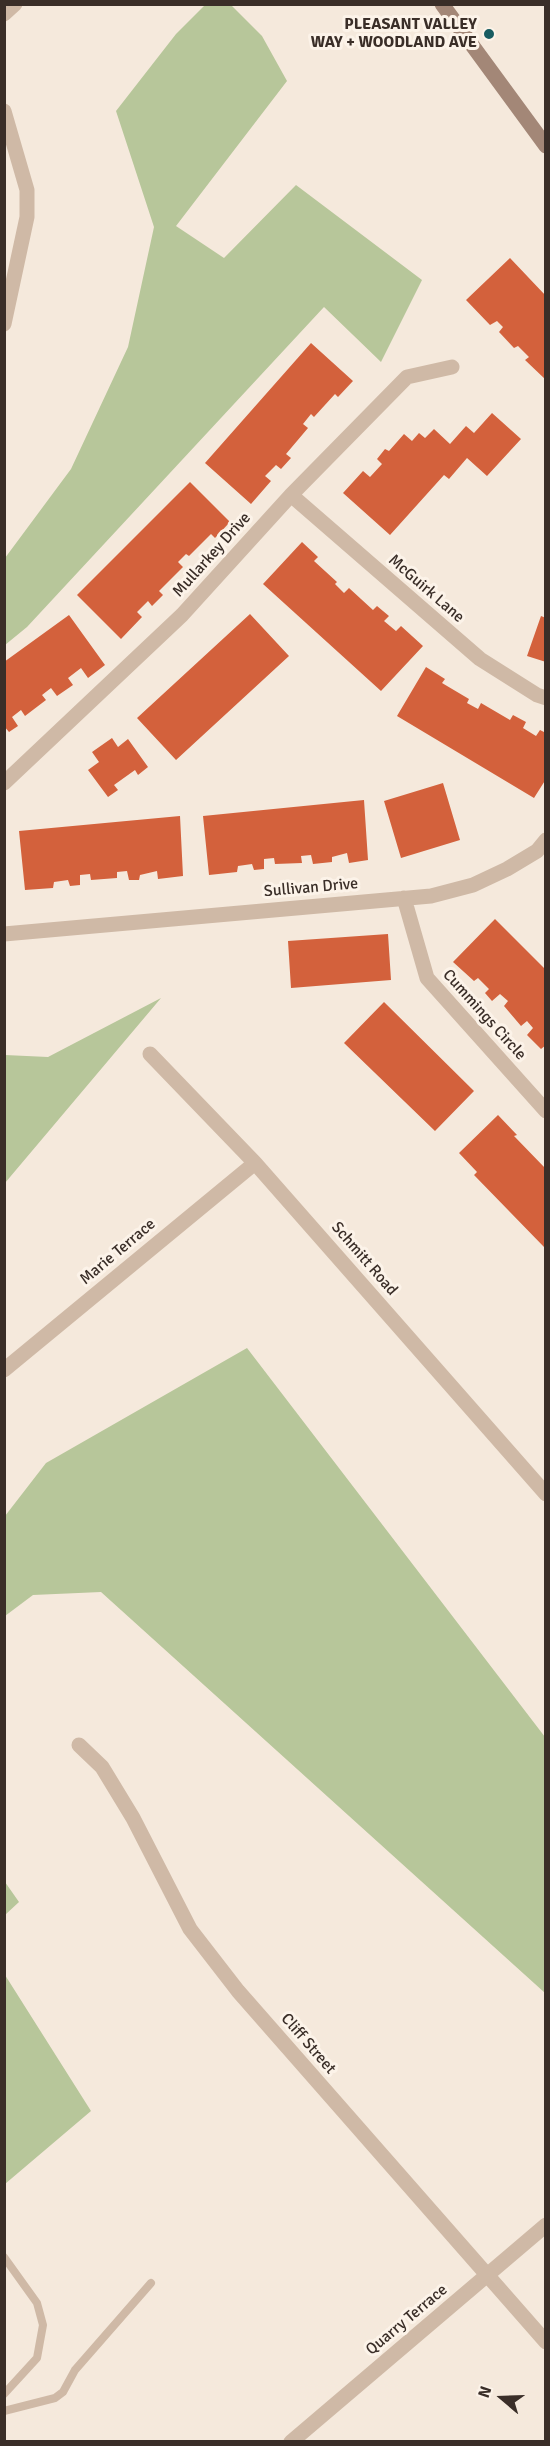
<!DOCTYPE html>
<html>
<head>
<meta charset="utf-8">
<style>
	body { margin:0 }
	#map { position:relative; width:550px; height:2446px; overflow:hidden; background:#f5e9dc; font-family:Signika,sans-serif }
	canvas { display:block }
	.frame { position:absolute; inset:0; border:6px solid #3a2e28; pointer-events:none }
	.north { position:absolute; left:472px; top:2368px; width:60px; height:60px; -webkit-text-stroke:4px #fcf3e9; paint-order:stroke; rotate:289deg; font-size:16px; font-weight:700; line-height:24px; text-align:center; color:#3a2e28 }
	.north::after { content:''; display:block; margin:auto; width:21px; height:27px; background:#3a2e28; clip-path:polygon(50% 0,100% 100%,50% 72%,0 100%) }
</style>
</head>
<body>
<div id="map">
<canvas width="550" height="2446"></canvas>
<div class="frame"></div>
<div class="north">N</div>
</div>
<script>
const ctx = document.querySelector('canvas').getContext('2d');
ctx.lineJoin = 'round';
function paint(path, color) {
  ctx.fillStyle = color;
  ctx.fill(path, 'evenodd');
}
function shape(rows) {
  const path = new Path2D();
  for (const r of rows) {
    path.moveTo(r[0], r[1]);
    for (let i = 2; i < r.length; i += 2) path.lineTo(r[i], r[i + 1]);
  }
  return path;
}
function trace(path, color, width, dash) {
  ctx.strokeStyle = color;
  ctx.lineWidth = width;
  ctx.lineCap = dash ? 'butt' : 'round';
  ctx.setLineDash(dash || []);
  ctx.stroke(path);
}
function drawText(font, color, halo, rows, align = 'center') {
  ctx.font = font + ' Signika,sans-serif';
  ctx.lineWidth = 6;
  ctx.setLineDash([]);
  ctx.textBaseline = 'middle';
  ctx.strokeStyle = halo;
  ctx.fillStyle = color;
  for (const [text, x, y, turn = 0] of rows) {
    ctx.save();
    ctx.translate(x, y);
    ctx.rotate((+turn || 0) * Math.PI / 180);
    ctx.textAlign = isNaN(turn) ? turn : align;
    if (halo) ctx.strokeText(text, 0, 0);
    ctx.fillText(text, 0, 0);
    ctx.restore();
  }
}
paint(shape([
	[205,5,231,5,262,36,287,81,176,226,224,258,296,185,422,280,381,362,324,307,27,627,5,645,5,558,71,469,128,347,154,227,116,111,176,34],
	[161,998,5,1183,5,1055,48,1057],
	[247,1348,545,1737,545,1993,101,1592,33,1595,5,1616,5,1516,46,1463],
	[5,1882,19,1902,5,1915,4,1915],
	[5,1975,91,2111,5,2184,4,2184]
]), '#b7c69a');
paint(shape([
	[510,258,546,296,546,380,525,360,529,357,518,346,514,348,499,332,503,327,497,321,490,325,466,300],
	[311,343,353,381,338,397,335,394,314,417,311,414,303,424,308,428,286,454,291,458,281,469,276,465,265,476,271,481,251,504,205,463],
	[492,413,521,439,487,476,467,458,449,479,444,475,390,535,343,493,363,471,370,477,382,464,377,459,385,449,389,451,404,434,412,441,419,433,425,438,434,429,450,444,466,426,474,433],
	[190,482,230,522,215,538,211,534,189,556,186,554,178,562,183,567,159,591,163,595,152,606,148,601,137,612,142,617,121,639,77,595],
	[302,542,318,557,314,561,337,582,335,584,344,593,349,588,373,610,377,606,389,616,384,621,396,631,401,626,423,646,381,691,263,584],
	[250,614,289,656,176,760,137,718],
	[69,615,105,665,88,678,81,668,68,678,73,685,57,696,51,688,42,695,46,700,25,716,21,710,12,717,18,726,9,732,4,726,4,662],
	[541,616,546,618,546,662,527,656],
	[426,667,445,679,442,683,469,699,467,703,478,709,481,703,510,720,513,715,526,722,523,728,536,736,540,730,546,733,546,779,534,798,397,716],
	[112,738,118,747,128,739,148,767,138,775,135,770,114,785,118,790,108,797,88,770,99,762,92,752],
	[443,783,460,840,401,858,384,801],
	[364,800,368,860,349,863,347,853,332,857,332,862,313,864,311,855,301,856,302,863,275,864,274,858,264,859,264,869,254,870,252,864,238,866,237,872,209,875,203,816],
	[180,816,183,876,158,879,157,871,140,875,139,880,129,880,127,871,117,872,117,878,91,880,90,874,80,875,80,885,70,886,68,880,54,882,53,888,25,890,19,831],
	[495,919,546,970,546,1045,541,1049,527,1035,533,1028,527,1021,521,1026,504,1006,508,1001,500,994,492,1001,485,993,489,989,478,978,474,981,453,962],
	[388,934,391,980,291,988,288,941],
	[384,1002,474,1091,435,1131,344,1043],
	[498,1115,517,1135,514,1136,546,1169,546,1246,544,1247,474,1175,477,1172,459,1153]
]), '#d3613c');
trace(shape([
	[4,2257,37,2303,43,2325,37,2358,4,2394],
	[4,2411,55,2398,63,2392,75,2370,151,2283]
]), '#cfb9a6', 8);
trace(shape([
	[4,14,15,4],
	[4,111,27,190,27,217,4,324],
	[291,495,480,659,537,695,546,698],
	[4,783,182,615,291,495,407,377,452,367],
	[404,898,427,978,546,1111],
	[4,934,431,896,473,885,507,869,537,851,546,840],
	[150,1054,255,1163,546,1494],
	[4,1370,255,1163],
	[79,1745,102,1767,133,1818,190,1929,238,1991,546,2342],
	[291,2442,546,2225]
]), '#cfb9a6', 15);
trace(shape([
	[442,4,546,146]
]), '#a38777', 15);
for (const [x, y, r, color] of [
	[489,34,6,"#185c61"]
]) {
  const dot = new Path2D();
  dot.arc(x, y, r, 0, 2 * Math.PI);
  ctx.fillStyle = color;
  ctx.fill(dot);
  trace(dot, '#fcf3e9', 2);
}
drawText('bold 16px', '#3a2e28', '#fcf3e9', [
	["PLEASANT VALLEY",477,25],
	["WAY + WOODLAND AVE",477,43]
], 'right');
drawText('16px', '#3a2e28', '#fcf3e9', [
	["Mullarkey Drive",212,555,-48],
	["McGuirk Lane",426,589,41],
	["Sullivan Drive",311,888,-5],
	["Cummings Circle",484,1015,48],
	["Marie Terrace",118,1252,-40],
	["Schmitt Road",364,1259,49],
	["Cliff Street",308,2044,49],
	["Quarry Terrace",407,2320,-40]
]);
</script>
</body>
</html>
